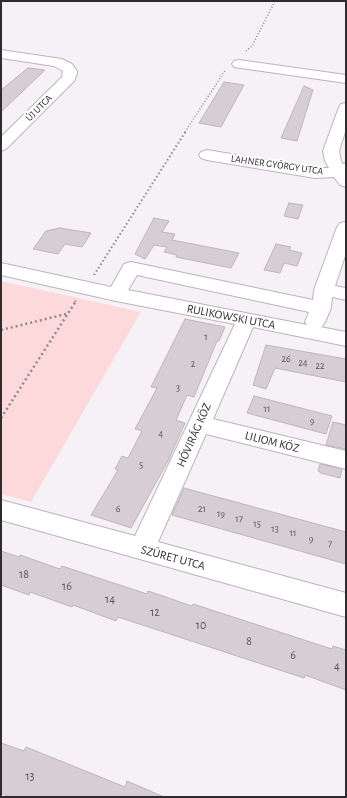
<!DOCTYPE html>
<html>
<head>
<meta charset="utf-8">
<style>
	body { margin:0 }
	#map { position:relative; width:347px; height:798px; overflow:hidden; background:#f6f1f7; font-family:"Alegreya Sans",sans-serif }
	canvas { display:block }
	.frame { position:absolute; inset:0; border:2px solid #2e2c2e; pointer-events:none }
</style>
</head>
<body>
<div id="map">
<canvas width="347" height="798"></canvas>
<div class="frame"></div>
</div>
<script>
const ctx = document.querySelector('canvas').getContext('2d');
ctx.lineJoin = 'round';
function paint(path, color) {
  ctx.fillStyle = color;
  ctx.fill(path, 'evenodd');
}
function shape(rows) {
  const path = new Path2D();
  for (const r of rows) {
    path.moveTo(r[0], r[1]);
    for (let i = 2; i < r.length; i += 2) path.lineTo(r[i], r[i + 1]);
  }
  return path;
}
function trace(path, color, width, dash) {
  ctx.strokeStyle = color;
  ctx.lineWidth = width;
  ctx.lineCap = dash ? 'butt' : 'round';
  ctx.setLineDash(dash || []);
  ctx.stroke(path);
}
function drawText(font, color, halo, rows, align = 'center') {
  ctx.font = font + ' "Alegreya Sans",sans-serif';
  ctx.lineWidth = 4;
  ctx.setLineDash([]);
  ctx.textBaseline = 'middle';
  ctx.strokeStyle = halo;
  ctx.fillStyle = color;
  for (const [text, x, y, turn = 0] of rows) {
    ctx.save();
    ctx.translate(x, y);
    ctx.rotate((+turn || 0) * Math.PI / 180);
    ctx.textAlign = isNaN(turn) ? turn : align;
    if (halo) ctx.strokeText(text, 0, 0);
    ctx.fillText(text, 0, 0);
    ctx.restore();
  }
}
paint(shape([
	[1,281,141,312,31,502,1,494]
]), '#fdd9dc');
const building = shape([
	[28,68,45,70,1,112,1,90,28,68],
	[224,82,244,85,221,127,199,123,224,82],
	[304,86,313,90,297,141,281,138,304,86],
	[289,203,303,205,298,219,284,216,289,203],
	[154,218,169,221,162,232,175,234,172,240,239,253,231,268,176,257,177,255,164,252,167,247,154,245,145,259,135,254,154,218],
	[60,228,91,233,82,247,65,244,58,254,33,249,46,231,60,228],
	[276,244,291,247,289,250,302,253,297,266,284,263,280,273,264,270,276,244],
	[185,319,225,327,219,341,217,341,194,397,187,395,176,420,185,423,168,461,131,528,91,515,118,470,115,469,122,456,128,458,142,431,135,429,157,388,151,387,185,319],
	[266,345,346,359,346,382,275,368,266,389,253,385,266,345],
	[254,396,332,416,326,434,247,413,254,396],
	[333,422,346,425,346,449,326,445,333,422],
	[320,464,342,469,340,478,321,473,318,471,320,464],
	[184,488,346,532,346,564,172,515,184,488],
	[1,551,19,557,20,555,60,569,62,566,147,594,148,591,192,606,193,604,332,649,333,646,346,650,346,690,305,675,304,678,118,617,116,621,73,605,72,607,30,592,29,595,1,585,1,551],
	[1,743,24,751,26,747,125,787,127,781,164,797,10,797,1,793,1,743]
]);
paint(building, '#d6ced2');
trace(building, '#bdb6b9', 1);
const minor = shape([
	[1,50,62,59,72,64,77,71,77,74,74,81,6,149,1,151,1,137,62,77,63,71,54,66,1,58,1,50],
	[239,60,346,75,346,83,234,67,232,64,234,61,239,60],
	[346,103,346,129,339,151,341,161,343,164,346,163,346,187,340,185,334,177,315,178,207,160,201,158,199,155,201,152,207,150,315,168,329,168,325,161,323,151,339,107,341,104,346,103],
	[346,222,346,253,335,286,346,288,346,300,332,297,331,308,325,322,322,327,320,327,346,332,346,346,253,327,213,419,346,451,346,469,206,434,158,542,346,593,346,617,1,520,1,500,135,536,235,324,116,301,1,275,1,263,111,287,124,264,131,262,313,300,314,290,337,227,340,223,346,222],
	[137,275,309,312,305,322,307,325,128,290,137,275]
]);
trace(minor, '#bab5bb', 2);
trace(shape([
	[246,51,252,46,275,1],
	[185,132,226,69]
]), '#8d898d', 1.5, [1, 2]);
trace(shape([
	[94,275,186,131],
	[75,302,76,300]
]), '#8d898d', 2, [1.5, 2.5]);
trace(shape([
	[1,330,66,314],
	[1,418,76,301]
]), '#8d898d', 2.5, [2, 3]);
paint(minor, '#fff');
drawText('10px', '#2e2c2e', '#fff', [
	["ÚJ UTCA",39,108,-45],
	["LAHNER GYÖRGY UTCA",277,165,8]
]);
drawText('10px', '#585457', null, [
	["1",206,337],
	["26",286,359],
	["24",303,363],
	["2",193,364],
	["22",320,366],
	["3",178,388],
	["11",267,409],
	["9",312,421],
	["4",161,434],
	["5",141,465],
	["6",118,509],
	["21",202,509],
	["19",221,514],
	["17",239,519],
	["15",257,524],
	["13",275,529],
	["11",293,533],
	["9",311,539],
	["7",330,544]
]);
drawText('12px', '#2e2c2e', '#fff', [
	["RULIKOWSKI UTCA",231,317,11],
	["HÓVIRÁG KÖZ",194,435,-66],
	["LILIOM KÖZ",272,442,14],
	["SZÜRET UTCA",173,558,15]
]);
drawText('12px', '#585457', null, [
	["18",24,574],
	["16",67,586],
	["14",110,599],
	["12",155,612],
	["10",201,625],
	["8",249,641],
	["6",293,655],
	["4",337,666],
	["13",30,776]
]);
</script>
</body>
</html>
